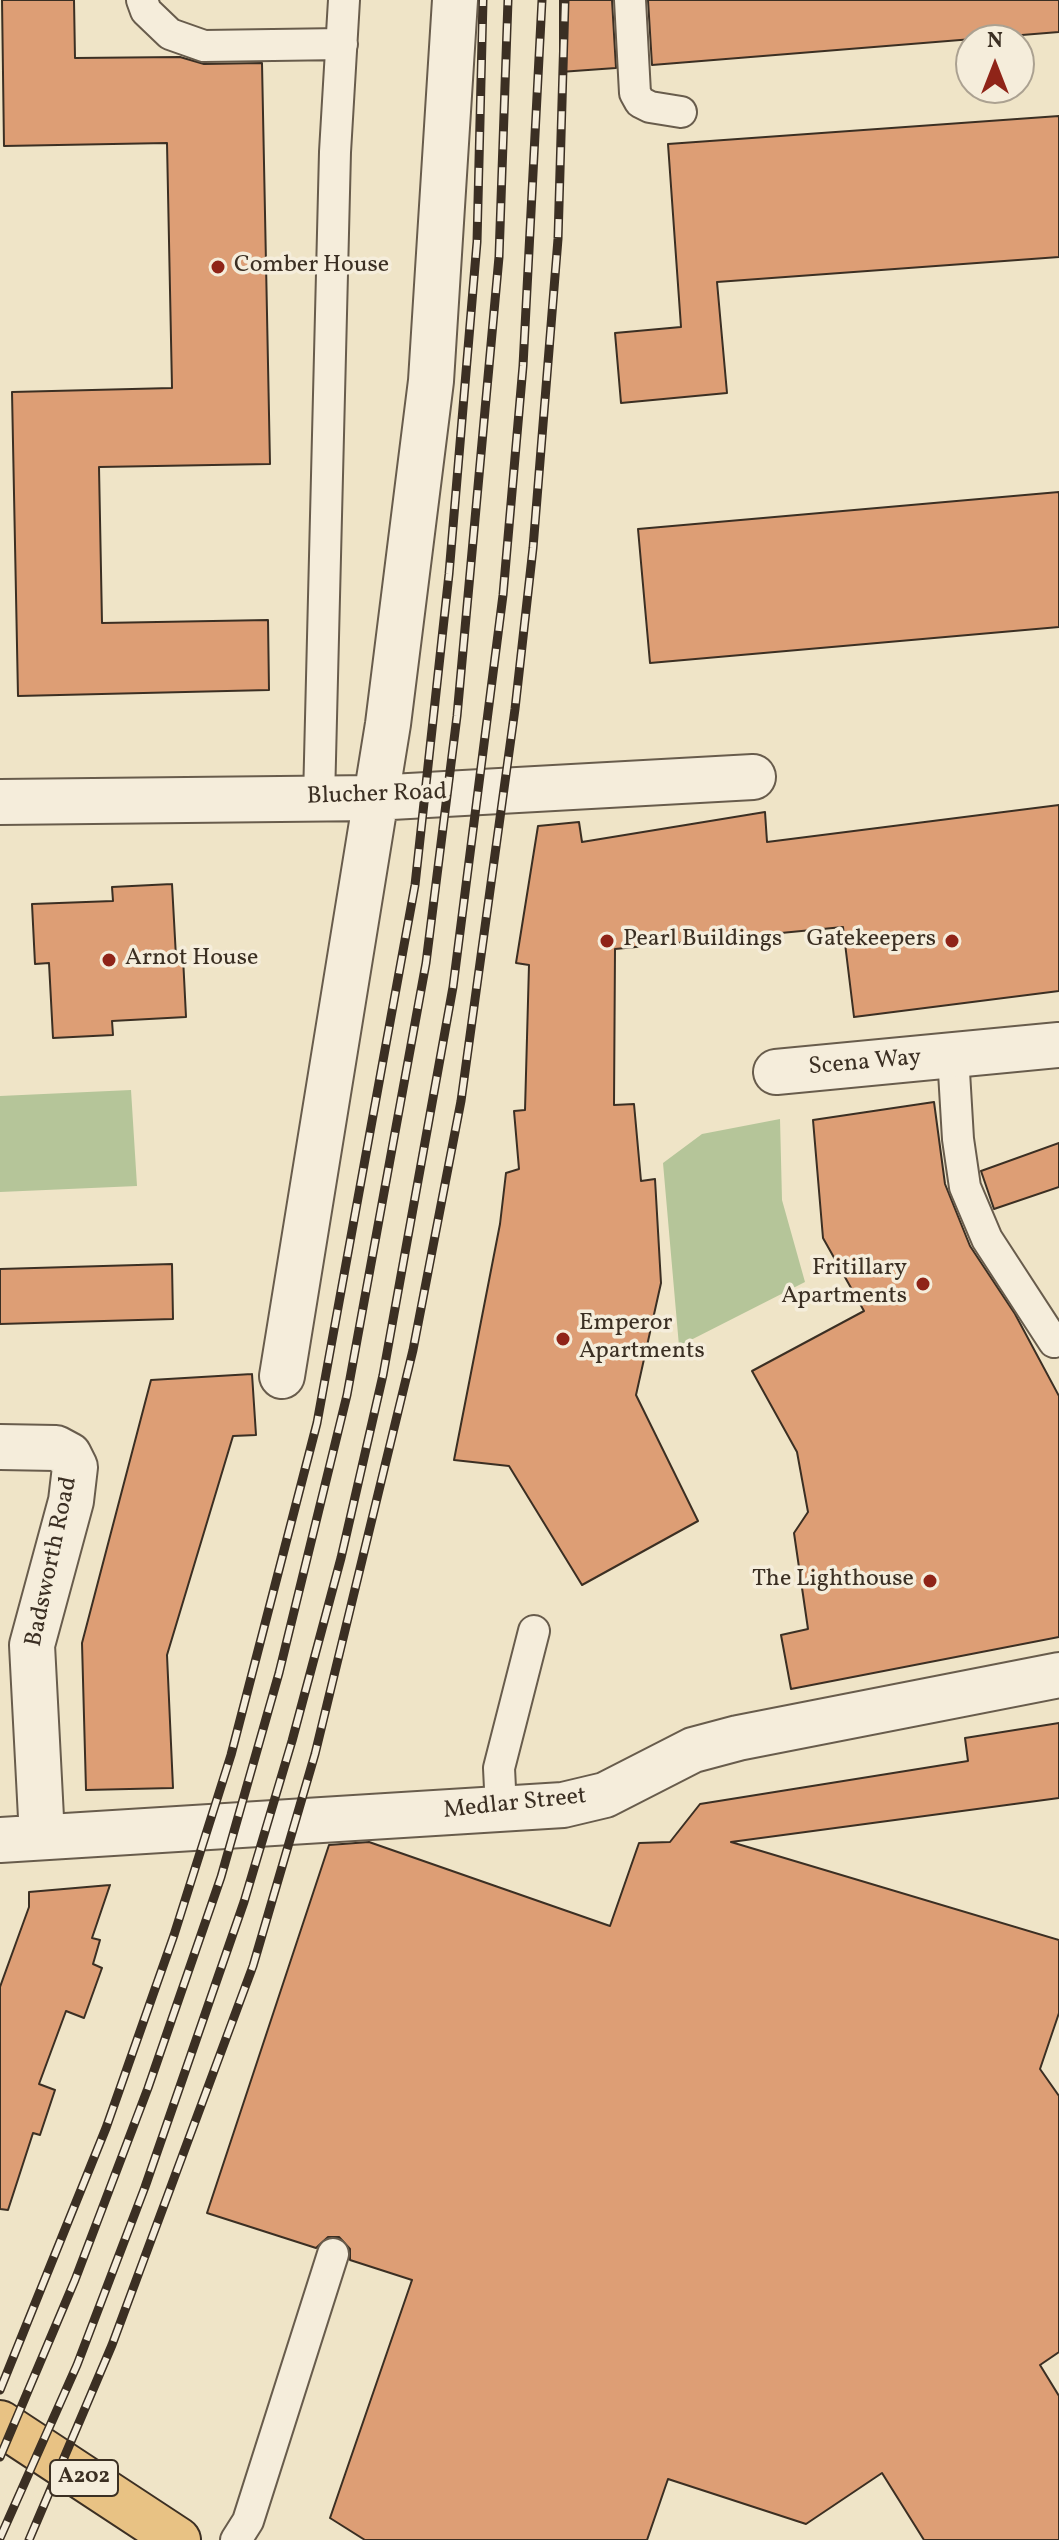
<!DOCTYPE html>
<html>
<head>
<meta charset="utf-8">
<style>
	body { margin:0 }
	#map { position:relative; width:1059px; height:2540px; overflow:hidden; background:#efe4c7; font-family:Vollkorn,serif }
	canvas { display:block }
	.north { position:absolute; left:955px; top:24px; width:80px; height:80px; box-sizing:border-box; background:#f5eddb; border:2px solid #aba191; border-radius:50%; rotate:0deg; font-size:22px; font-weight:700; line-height:32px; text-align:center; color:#3b2f23 }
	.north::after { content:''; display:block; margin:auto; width:28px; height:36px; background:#8f2418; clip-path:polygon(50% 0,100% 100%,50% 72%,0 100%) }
</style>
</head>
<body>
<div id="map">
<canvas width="1059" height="2540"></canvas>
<div class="north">N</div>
</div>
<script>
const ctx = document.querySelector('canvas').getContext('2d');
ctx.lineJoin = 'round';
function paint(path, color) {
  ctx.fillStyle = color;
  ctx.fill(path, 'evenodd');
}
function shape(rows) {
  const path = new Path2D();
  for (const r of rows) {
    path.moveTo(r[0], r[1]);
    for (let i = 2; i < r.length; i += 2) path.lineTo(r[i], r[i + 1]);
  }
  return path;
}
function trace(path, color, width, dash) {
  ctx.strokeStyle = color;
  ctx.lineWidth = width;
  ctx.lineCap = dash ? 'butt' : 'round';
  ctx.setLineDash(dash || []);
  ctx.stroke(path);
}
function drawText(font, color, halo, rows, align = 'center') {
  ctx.font = font + ' Vollkorn,serif';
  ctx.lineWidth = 7;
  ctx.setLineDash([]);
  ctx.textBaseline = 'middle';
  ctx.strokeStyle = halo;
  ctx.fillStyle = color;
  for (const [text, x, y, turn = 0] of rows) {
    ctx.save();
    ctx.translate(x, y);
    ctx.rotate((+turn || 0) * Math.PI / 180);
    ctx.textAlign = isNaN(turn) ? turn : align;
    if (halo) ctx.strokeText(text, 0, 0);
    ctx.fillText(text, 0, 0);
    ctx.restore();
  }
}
paint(shape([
	[131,1090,137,1186,0,1192,0,1096],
	[780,1119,782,1200,805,1282,679,1346,663,1163,702,1134]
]), '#b5c599');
const building = shape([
	[2,0,74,0,75,58,180,57,204,64,262,63,270,464,99,467,102,623,268,620,269,690,18,696,12,392,172,388,167,143,4,146,2,0],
	[560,0,612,0,616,68,560,72,560,0],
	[648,0,1059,0,1059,32,652,65,648,0],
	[1059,116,1059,257,717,282,727,393,621,403,615,333,681,327,668,144,1059,116],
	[1059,492,1059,627,650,663,638,529,1059,492],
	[1059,805,1059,991,854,1017,843,927,615,949,614,1105,634,1104,641,1181,655,1179,661,1283,636,1395,698,1521,582,1585,509,1466,454,1460,500,1224,506,1173,519,1169,514,1111,525,1110,529,965,516,963,538,826,579,822,582,842,765,812,767,842,1059,805],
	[172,884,176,957,183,957,186,1017,112,1021,113,1035,53,1038,49,963,35,964,32,904,113,901,112,887,172,884],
	[934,1102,945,1184,970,1246,1015,1314,1059,1396,1059,1637,791,1689,781,1635,808,1629,794,1533,808,1512,797,1452,752,1371,864,1311,823,1238,813,1120,934,1102],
	[1059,1143,1059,1187,994,1209,981,1171,1059,1143],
	[172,1264,173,1319,0,1324,0,1269,172,1264],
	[252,1374,256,1435,233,1436,167,1655,173,1788,86,1790,82,1643,151,1380,252,1374],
	[1059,1723,1059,1798,731,1842,1059,1940,1059,2013,1040,2069,1059,2096,1059,2352,1040,2365,1059,2396,1059,2540,924,2540,882,2473,806,2524,668,2479,647,2540,365,2540,330,2518,412,2280,350,2260,350,2249,339,2237,328,2237,316,2248,207,2213,329,1845,369,1842,610,1926,639,1843,670,1842,700,1804,968,1761,965,1738,1059,1723],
	[110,1885,92,1938,100,1940,93,1964,102,1968,84,2018,66,2011,39,2084,55,2090,40,2135,33,2133,8,2210,0,2209,0,1987,29,1907,29,1892,110,1885]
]);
paint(building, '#dd9e75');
trace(building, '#3b2f23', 2);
const lane = shape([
	[142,0,146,11,170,34,204,46,342,44],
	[630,0,635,93,640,102,650,107,681,112],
	[319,799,335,152,344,0],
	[953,1055,958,1139,965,1187,987,1239,1054,1342],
	[501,1809,499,1768,534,1631],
	[236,2540,248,2521,333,2254]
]);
const street = shape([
	[0,802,373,798,753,777],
	[776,1072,1059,1045],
	[282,1376,388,724,431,381,455,0],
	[0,1447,56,1448,69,1455,75,1467,71,1501,32,1645,42,1837],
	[0,1840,563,1805,605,1795,693,1750,738,1738,1059,1675]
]);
const highway = shape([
	[0,2423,178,2540]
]);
trace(lane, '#685c4c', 34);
trace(street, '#685c4c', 48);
trace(highway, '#3b2f23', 48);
trace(lane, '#f5eddb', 30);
trace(street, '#f5eddb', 44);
trace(highway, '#e8c284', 44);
const rail = shape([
	[0,2390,106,2128,174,1935,231,1755,317,1423,415,885,449,574,477,242,483,0],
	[0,2457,75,2280,148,2088,221,1877,279,1673,347,1395,426,963,457,716,499,257,508,0],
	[0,2538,77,2365,145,2187,244,1902,292,1741,341,1558,383,1375,453,987,503,595,523,366,542,0],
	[29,2540,112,2345,253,1966,315,1754,413,1350,461,1101,515,709,533,548,558,239,565,0]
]);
trace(rail, '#3b2f23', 9);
trace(rail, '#f5eddb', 6, [18]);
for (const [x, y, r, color] of [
	[218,267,8,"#8f2418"],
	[607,941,8,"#8f2418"],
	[952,941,8,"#8f2418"],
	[109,960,8,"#8f2418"],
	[923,1284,8,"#8f2418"],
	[563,1339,8,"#8f2418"],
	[930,1581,8,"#8f2418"]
]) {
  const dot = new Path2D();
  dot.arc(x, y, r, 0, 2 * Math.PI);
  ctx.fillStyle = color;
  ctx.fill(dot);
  trace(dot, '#f5eddb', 3);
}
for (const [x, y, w] of [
	[84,2478,68]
]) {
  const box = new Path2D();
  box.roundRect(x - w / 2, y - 18, w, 36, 6);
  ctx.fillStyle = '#f5eddb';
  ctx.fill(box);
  trace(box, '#3b2f23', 2);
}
drawText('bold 22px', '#3b2f23', null, [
	["A202",84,2478]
]);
drawText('24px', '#3b2f23', '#f5eddb', [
	["Comber House",234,267],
	["Pearl Buildings",623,941],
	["Gatekeepers",936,941,"right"],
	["Arnot House",125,960],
	["Fritillary",907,1270,"right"],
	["Apartments",907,1298,"right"],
	["Emperor",579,1325],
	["Apartments",579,1353],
	["The Lighthouse",914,1581,"right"]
], 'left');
drawText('24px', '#3b2f23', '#f5eddb', [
	["Blucher Road",377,796,-2],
	["Scena Way",865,1064,-5],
	["Badsworth Road",53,1562,-78],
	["Medlar Street",515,1805,-6]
]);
</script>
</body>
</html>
